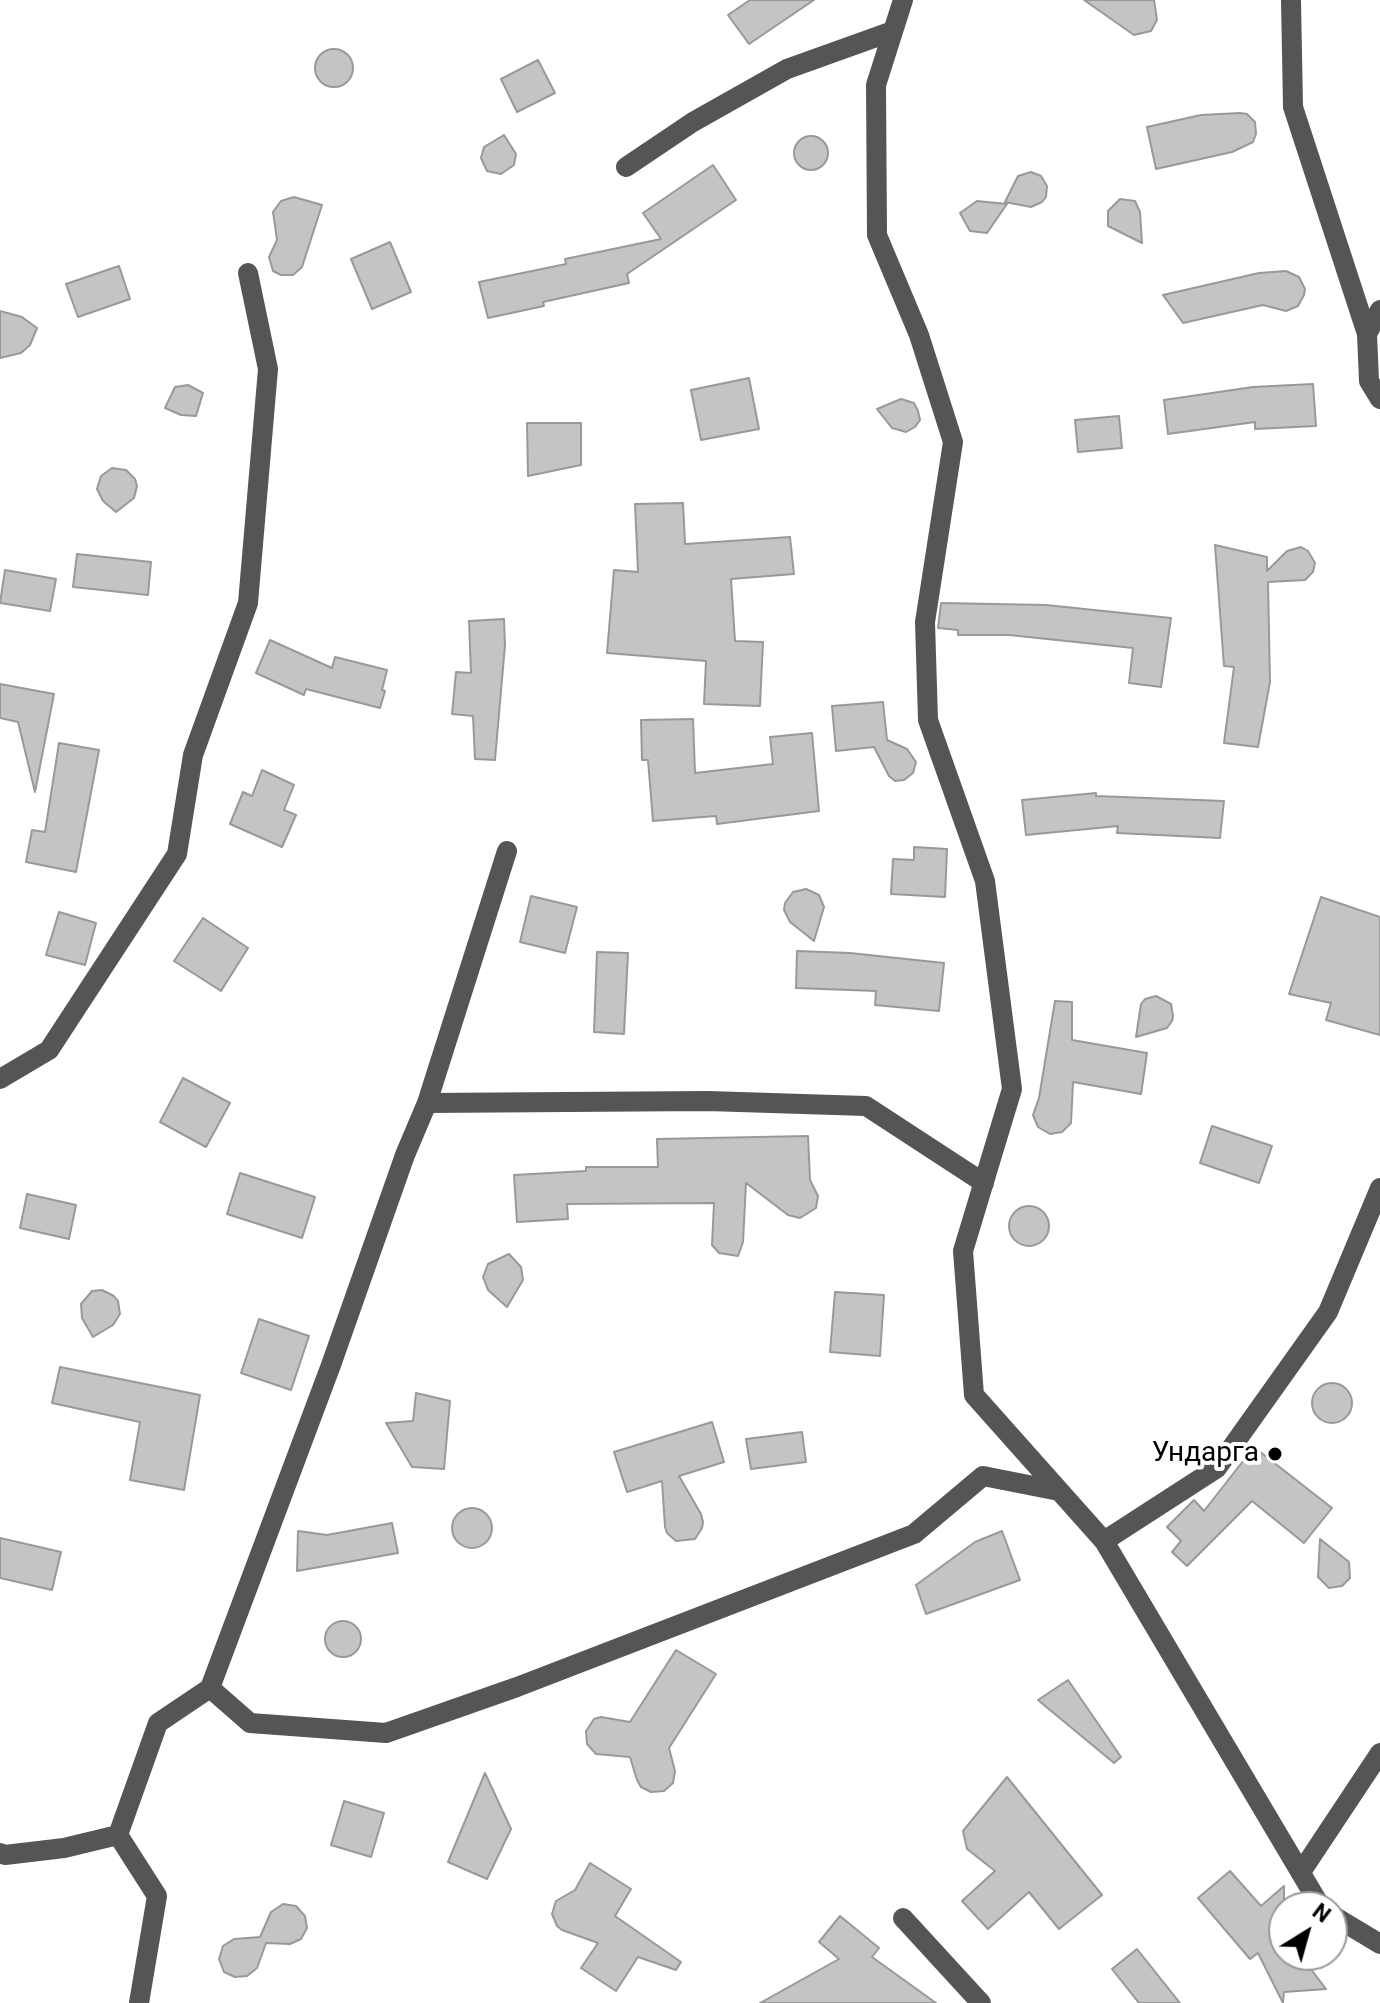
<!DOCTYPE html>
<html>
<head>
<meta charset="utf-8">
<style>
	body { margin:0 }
	#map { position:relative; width:1380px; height:2003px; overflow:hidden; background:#fff; font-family:Roboto,sans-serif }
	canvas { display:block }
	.north { position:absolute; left:1268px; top:1891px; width:80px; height:80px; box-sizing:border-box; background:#fff; border:2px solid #999; border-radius:50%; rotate:37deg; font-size:22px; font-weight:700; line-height:32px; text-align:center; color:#000 }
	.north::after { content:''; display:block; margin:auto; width:28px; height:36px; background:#000; clip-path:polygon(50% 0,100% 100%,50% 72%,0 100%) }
</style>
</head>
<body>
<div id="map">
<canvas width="1380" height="2003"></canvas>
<div class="north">N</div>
</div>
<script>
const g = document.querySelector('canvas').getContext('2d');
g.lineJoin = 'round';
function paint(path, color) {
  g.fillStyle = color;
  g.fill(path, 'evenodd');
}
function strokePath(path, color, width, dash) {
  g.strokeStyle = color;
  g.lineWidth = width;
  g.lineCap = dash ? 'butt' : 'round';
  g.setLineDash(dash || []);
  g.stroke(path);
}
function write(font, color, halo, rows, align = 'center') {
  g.font = font + ' Roboto,sans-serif';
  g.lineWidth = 8;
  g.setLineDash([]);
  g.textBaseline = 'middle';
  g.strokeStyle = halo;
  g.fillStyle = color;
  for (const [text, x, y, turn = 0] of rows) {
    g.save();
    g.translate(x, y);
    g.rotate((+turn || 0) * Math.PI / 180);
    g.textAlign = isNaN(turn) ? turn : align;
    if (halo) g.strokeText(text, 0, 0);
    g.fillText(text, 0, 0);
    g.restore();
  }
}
const building = new Path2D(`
	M 750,0 L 814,0 L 749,44 L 728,15 Z
	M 1084,0 L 1154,0 L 1157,20 L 1151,31 L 1134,35 Z
	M315 68a19 19 0 1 1 38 0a19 19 0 1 1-38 0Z
	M 538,60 L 555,93 L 517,112 L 501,79 Z
	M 1240,113 L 1247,114 L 1255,122 L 1256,134 L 1253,142 L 1232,152 L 1156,169 L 1147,127 L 1201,115 Z
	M 504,135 L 516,154 L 514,165 L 501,174 L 487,171 L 481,158 L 484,147 Z
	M794 153a17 17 0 1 1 34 0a17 17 0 1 1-34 0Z
	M 713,165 L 736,200 L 627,274 L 629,283 L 543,302 L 544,306 L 488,318 L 479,282 L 566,264 L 565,259 L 661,239 L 643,213 Z
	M 1031,172 L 1041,176 L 1047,186 L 1046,197 L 1042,202 L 1031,207 L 1005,202 L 1018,176 Z
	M 294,197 L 322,205 L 302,267 L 293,275 L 281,275 L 273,271 L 269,257 L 277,240 L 273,212 L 281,201 Z
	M 1120,199 L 1135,201 L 1140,212 L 1142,243 L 1108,226 L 1108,211 Z
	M 977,201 L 1007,204 L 987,233 L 970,231 L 960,213 Z
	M 390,242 L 411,292 L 372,309 L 351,259 Z
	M 119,266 L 130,299 L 78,317 L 66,284 Z
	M 1286,271 L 1299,277 L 1305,289 L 1304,295 L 1298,306 L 1286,311 L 1263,305 L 1183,323 L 1163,295 L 1259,273 Z
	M 0,311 L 22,317 L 37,328 L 30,345 L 21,353 L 0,358 Z
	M 749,378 L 759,429 L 701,440 L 691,390 Z
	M 1313,384 L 1316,426 L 1255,429 L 1255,422 L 1168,434 L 1164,400 L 1253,387 Z
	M 188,385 L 203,393 L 196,416 L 181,415 L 165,408 L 175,387 Z
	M 901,399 L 914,403 L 918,411 L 920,420 L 915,427 L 906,432 L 892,428 L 877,409 Z
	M 1119,416 L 1122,448 L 1078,452 L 1075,420 Z
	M 527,423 L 581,423 L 581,465 L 528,476 Z
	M 112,468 L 126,470 L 135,479 L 137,486 L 134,498 L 116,512 L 103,501 L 97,489 L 101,476 Z
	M 683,503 L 685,544 L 790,537 L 794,574 L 731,579 L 735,641 L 763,642 L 760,706 L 704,704 L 706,661 L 607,653 L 614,570 L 638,572 L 635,504 Z
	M 1215,545 L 1267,557 L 1267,571 L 1287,551 L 1301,547 L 1308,551 L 1315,563 L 1313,572 L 1305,580 L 1268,582 L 1270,682 L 1258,747 L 1224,743 L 1234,667 L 1224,666 Z
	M 77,554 L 151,562 L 148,595 L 73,587 Z
	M 5,570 L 56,579 L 50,611 L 0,603 Z
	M 941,603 L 1046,605 L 1171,618 L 1161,687 L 1129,683 L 1133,648 L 1009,635 L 958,635 L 958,630 L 938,628 Z
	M 504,619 L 505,645 L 495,760 L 475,759 L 473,716 L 452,714 L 456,672 L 471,673 L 469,621 Z
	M 270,640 L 332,668 L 335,657 L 387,670 L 382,690 L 385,691 L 380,708 L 306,689 L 304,695 L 256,673 Z
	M 0,684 L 54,694 L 35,792 L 18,722 L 0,718 Z
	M 883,702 L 887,740 L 907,749 L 916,762 L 913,773 L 904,780 L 895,781 L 889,776 L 874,747 L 836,751 L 832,706 Z
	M 693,719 L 695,773 L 773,764 L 770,737 L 812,733 L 819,811 L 717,824 L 716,816 L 653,821 L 648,760 L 642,760 L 641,720 Z
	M 59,743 L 99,750 L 76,872 L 26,862 L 32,830 L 45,832 Z
	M 262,770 L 294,785 L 284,810 L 296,815 L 282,847 L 230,824 L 243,792 L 252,796 Z
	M 1096,793 L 1096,796 L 1224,801 L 1220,838 L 1117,833 L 1118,826 L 1026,835 L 1022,800 Z
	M 914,847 L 947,849 L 945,897 L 891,894 L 893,859 L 914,860 Z
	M 806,889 L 819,895 L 824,907 L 814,941 L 790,922 L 784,910 L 785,903 L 793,892 Z
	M 531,896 L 577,907 L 565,953 L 520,942 Z
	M 1321,897 L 1380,917 L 1380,1035 L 1326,1020 L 1331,1003 L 1289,994 Z
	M 59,912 L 96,923 L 85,965 L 46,955 Z
	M 203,918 L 248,948 L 221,991 L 174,961 Z
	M 797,951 L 850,953 L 944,963 L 939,1011 L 875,1005 L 876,991 L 796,988 Z
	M 597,952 L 628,953 L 624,1034 L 594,1032 Z
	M 1156,996 L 1171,1004 L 1173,1016 L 1172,1021 L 1167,1028 L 1136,1037 L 1141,1004 L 1145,999 Z
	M 1055,1001 L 1072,1002 L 1072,1040 L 1147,1053 L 1141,1094 L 1073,1082 L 1071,1123 L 1062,1132 L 1050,1134 L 1038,1127 L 1033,1115 L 1039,1098 Z
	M 183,1078 L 230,1103 L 206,1147 L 160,1122 Z
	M 1212,1126 L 1272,1146 L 1259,1183 L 1200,1163 Z
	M 808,1136 L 810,1180 L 818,1196 L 816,1208 L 800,1218 L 788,1215 L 746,1183 L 743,1242 L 738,1256 L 719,1253 L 712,1245 L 714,1203 L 567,1204 L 568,1219 L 517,1222 L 514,1175 L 586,1171 L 586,1167 L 658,1167 L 657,1139 Z
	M 240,1173 L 315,1197 L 302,1238 L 227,1214 Z
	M 27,1194 L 76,1205 L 69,1239 L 20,1228 Z
	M1009 1226a20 20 0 1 1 40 0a20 20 0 1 1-40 0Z
	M 509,1254 L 521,1267 L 523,1280 L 507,1307 L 488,1290 L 483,1277 L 488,1264 Z
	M 102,1290 L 114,1296 L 118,1301 L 120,1314 L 113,1325 L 93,1337 L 82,1318 L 81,1304 L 92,1291 Z
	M 835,1292 L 884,1295 L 880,1356 L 830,1352 Z
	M 259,1319 L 309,1336 L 291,1390 L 241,1373 Z
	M 60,1367 L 200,1395 L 184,1490 L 130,1480 L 140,1422 L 52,1403 Z
	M1312 1403a20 20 0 1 1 40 0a20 20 0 1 1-40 0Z
	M 416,1393 L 450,1401 L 444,1469 L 412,1467 L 386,1423 L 413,1421 Z
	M 712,1422 L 724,1462 L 679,1476 L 701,1514 L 703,1522 L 702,1528 L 695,1539 L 676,1541 L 667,1533 L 665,1527 L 662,1481 L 627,1492 L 614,1452 Z
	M 802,1432 L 806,1462 L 751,1469 L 746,1439 Z
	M 1254,1447 L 1332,1508 L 1304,1543 L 1252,1501 L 1187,1566 L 1172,1552 L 1181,1541 L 1167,1527 L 1194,1500 L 1204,1511 Z
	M452 1528a20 20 0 1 1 40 0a20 20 0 1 1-40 0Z
	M 392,1523 L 398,1553 L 297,1571 L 298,1531 L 327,1535 Z
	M 1002,1531 L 1020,1580 L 926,1614 L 916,1585 L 975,1542 Z
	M 0,1538 L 61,1552 L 52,1590 L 0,1578 Z
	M 1320,1539 L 1349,1562 L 1350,1578 L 1342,1586 L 1329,1588 L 1318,1577 Z
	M325 1639a18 18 0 1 1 36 0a18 18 0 1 1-36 0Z
	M 676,1650 L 716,1674 L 669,1748 L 675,1771 L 673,1783 L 664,1791 L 651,1792 L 641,1787 L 637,1780 L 630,1757 L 596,1754 L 587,1744 L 586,1731 L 594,1719 L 601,1717 L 630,1722 Z
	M 1068,1680 L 1121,1757 L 1114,1763 L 1038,1700 Z
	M 485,1773 L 511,1829 L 487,1879 L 448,1862 Z
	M 1007,1777 L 1102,1895 L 1059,1929 L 1029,1892 L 988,1929 L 962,1901 L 995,1871 L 967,1849 L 963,1831 Z
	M 344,1801 L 384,1813 L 371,1857 L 331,1845 Z
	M 590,1863 L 631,1889 L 615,1916 L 681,1962 L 676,1970 L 638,1957 L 616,1991 L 581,1968 L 598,1943 L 562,1930 L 557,1926 L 552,1914 L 556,1901 L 575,1890 Z
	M 1230,1871 L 1261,1906 L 1284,1886 L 1284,1955 L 1297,1955 L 1304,1960 L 1326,1989 L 1284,1992 L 1283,2003 L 1258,1953 L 1250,1959 L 1198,1898 Z
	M 283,1904 L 296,1906 L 305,1916 L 307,1928 L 301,1939 L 290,1944 L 266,1943 L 257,1968 L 247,1976 L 235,1977 L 224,1972 L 219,1959 L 223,1946 L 234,1939 L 260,1937 L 271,1912 Z
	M 840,1916 L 879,1948 L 872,1957 L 936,2003 L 760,2003 L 839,1959 L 819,1942 Z
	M 1137,1949 L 1180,2003 L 1139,2003 L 1112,1969 Z`);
paint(building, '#c4c4c4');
strokePath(building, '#999', 2);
strokePath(new Path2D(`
	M 903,0 L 876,85 L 877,235 L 919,335 L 953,442 L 925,622 L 928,720 L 985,881 L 1012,1089 L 963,1251 L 974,1395 L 1104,1541 L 1321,1907
	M 1291,0 L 1293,107 L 1367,334
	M 626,167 L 693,122 L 787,69 L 893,31
	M 1380,310 L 1367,334 L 1369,381 L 1380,399
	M 0,1079 L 49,1050 L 177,854 L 193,755 L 248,603 L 268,369 L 248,273
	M 427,1103 L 708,1101 L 866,1106 L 984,1183
	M 1104,1541 L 1217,1468 L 1328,1312 L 1380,1188
	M 210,1688 L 250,1723 L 386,1733 L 517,1687 L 914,1534 L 983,1476 L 1059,1491
	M 118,1835 L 157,1896 L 139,2003
	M 0,1853 L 5,1855 L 64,1848 L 118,1835 L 158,1723 L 210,1688 L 331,1365 L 405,1155 L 427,1103 L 507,851
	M 1301,1872 L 1380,1753
	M 1332,1915 L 1380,1944
	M 903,1918 L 981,2003`), '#555', 20);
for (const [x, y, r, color] of [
	[1275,1454,8,"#000"]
]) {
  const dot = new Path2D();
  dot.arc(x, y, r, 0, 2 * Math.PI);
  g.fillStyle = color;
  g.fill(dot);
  strokePath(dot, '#fff', 3);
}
write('28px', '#000', '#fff', [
	["Ундарга",1259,1454]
], 'right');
</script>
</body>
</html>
